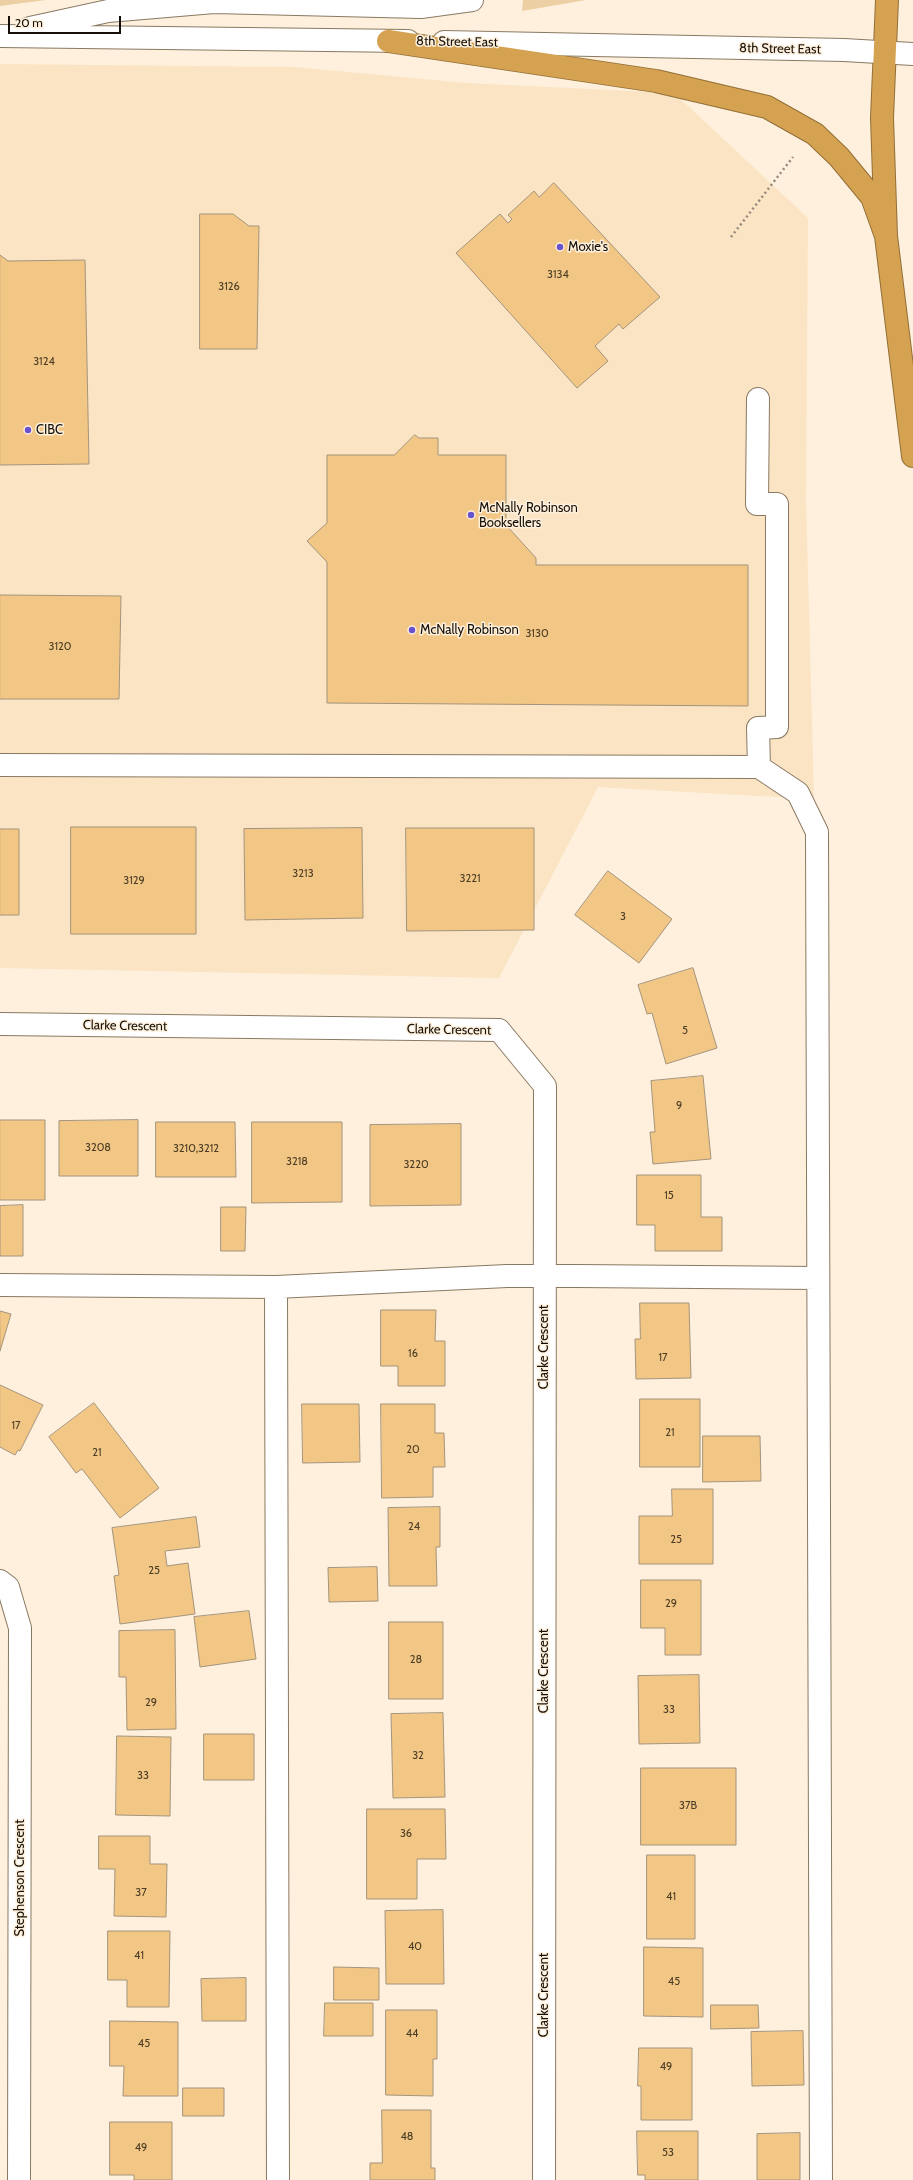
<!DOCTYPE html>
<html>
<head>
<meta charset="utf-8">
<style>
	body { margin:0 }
	#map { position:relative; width:913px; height:2180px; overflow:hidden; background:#fef0dc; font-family:Cabin,sans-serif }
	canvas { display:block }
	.scale { position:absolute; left:8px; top:16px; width:113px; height:18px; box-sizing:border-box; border:2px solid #150f07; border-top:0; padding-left:5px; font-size:12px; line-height:14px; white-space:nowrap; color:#150f07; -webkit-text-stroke:3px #fef0dc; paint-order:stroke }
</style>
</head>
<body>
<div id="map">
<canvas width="913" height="2180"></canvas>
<div class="scale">20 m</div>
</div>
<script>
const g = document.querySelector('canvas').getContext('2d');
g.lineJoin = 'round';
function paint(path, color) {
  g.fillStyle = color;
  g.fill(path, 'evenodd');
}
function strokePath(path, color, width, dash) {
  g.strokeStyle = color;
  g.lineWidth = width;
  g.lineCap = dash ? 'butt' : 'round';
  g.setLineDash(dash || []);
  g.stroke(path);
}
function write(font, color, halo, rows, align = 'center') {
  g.font = font + ' Cabin,sans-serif';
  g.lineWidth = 3;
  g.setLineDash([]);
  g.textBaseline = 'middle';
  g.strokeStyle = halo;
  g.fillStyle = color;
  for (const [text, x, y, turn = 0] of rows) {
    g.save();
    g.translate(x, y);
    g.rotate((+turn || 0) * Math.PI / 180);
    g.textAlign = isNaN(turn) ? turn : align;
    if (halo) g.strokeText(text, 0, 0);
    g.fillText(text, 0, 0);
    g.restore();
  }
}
paint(new Path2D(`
	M 0,64 L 294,67 L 466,83 L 674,93 L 808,218 L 806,499 L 814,799 L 598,787 L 499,978 L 0,968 Z`), '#fae4c4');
paint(new Path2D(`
	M 0,0 L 46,0 L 0,6 Z
	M 523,0 L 586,0 L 522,11 Z`), '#edcfa4');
const building = new Path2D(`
	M 554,183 L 660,297 L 623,329 L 619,324 L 595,346 L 608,361 L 577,388 L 456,253 L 500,214 L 508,223 L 512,219 L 508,215 L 534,191 L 539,197 Z
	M 200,214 L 233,214 L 249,226 L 259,226 L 257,349 L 200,349 Z
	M 0,255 L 8,261 L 85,260 L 89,464 L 0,465 Z
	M 415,435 L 419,438 L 438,438 L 438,455 L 506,455 L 506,525 L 536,558 L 536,565 L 748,565 L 748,706 L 327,703 L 327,562 L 307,541 L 327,523 L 327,455 L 394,455 Z
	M 0,595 L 121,596 L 119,699 L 0,699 Z
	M 71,827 L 196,827 L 196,934 L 71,934 Z
	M 362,828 L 363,918 L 245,920 L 244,829 Z
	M 406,828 L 534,828 L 534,930 L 407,931 Z
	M 0,829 L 19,829 L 19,915 L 0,915 Z
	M 608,871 L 672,919 L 639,963 L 575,915 Z
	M 693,968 L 717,1048 L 666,1064 L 652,1013 L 647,1014 L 638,985 Z
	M 703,1076 L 711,1159 L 653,1164 L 650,1132 L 655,1132 L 651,1081 Z
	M 0,1120 L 45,1120 L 45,1200 L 0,1200 Z
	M 138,1120 L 138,1176 L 59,1176 L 59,1121 Z
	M 156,1122 L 235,1122 L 236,1177 L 156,1177 Z
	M 252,1122 L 342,1122 L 342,1202 L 252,1203 Z
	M 461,1124 L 461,1205 L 370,1206 L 370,1125 Z
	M 637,1175 L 701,1175 L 701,1217 L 722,1217 L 722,1251 L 655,1251 L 655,1225 L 637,1225 Z
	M 23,1205 L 23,1256 L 0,1256 L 0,1206 Z
	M 221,1207 L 246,1207 L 245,1251 L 221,1251 Z
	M 640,1303 L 689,1303 L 691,1378 L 636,1379 L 635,1339 L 640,1339 Z
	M 381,1310 L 436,1310 L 435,1341 L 445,1341 L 445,1386 L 398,1386 L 398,1366 L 381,1366 Z
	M 0,1311 L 11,1314 L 0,1351 Z
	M 0,1385 L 43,1405 L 20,1451 L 18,1450 L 15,1455 L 0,1447 Z
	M 640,1399 L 700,1399 L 700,1467 L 640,1467 Z
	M 94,1403 L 159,1488 L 120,1518 L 82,1469 L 76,1473 L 49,1437 Z
	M 302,1404 L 359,1404 L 360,1462 L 303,1463 Z
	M 381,1404 L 435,1404 L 435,1433 L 444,1433 L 445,1467 L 433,1467 L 433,1497 L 382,1498 Z
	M 703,1436 L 760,1436 L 761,1481 L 703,1482 Z
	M 672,1489 L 713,1489 L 713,1564 L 639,1564 L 639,1516 L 672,1516 Z
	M 440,1507 L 440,1547 L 436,1547 L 437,1586 L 389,1586 L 388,1508 Z
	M 196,1517 L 200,1547 L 165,1551 L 167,1566 L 188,1563 L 195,1614 L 120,1624 L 114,1576 L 119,1575 L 112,1528 Z
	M 377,1567 L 378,1601 L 329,1602 L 328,1568 Z
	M 641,1580 L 701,1580 L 701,1655 L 665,1655 L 665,1628 L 641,1628 Z
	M 249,1611 L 256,1659 L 200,1667 L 194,1617 Z
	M 389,1622 L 443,1622 L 443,1699 L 389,1699 Z
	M 175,1630 L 176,1729 L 127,1730 L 126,1677 L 119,1677 L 119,1631 Z
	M 699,1675 L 700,1743 L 639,1744 L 638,1676 Z
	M 443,1713 L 445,1797 L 393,1798 L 391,1714 Z
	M 204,1734 L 254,1734 L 254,1780 L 204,1780 Z
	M 117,1736 L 171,1737 L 170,1816 L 116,1815 Z
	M 641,1768 L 736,1768 L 736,1845 L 641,1845 Z
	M 367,1809 L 445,1809 L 446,1859 L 417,1859 L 417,1899 L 367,1899 Z
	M 99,1836 L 150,1836 L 150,1864 L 167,1864 L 166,1917 L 114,1916 L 115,1869 L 99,1869 Z
	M 647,1855 L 695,1855 L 695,1939 L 647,1939 Z
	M 443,1910 L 444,1984 L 386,1984 L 385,1911 Z
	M 108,1931 L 170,1931 L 169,2007 L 127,2007 L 127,1980 L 108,1980 Z
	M 644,1947 L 703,1948 L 703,2017 L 644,2016 Z
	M 334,1967 L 379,1968 L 379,2000 L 334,2000 Z
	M 246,1978 L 246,2021 L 202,2021 L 201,1979 Z
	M 325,2003 L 373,2003 L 373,2036 L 324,2036 Z
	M 711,2005 L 758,2005 L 759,2028 L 711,2029 Z
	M 386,2010 L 437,2010 L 437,2059 L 433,2059 L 433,2096 L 386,2095 Z
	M 110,2021 L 178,2022 L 178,2096 L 123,2096 L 124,2066 L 110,2066 Z
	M 803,2031 L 804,2085 L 752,2086 L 751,2032 Z
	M 639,2048 L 692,2048 L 692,2120 L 641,2120 L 641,2086 L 638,2086 Z
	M 183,2088 L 224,2088 L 224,2116 L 183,2116 Z
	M 382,2110 L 431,2110 L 431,2168 L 435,2168 L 435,2180 L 370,2180 L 370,2163 L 382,2163 Z
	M 110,2122 L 172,2122 L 172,2180 L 134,2180 L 134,2175 L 110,2175 Z
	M 637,2131 L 698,2131 L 698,2180 L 645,2180 L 645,2175 L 638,2175 Z
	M 800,2133 L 800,2180 L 757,2180 L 757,2134 Z`);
paint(building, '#f2c684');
strokePath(building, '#a4947d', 1);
const service = new Path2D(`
	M 758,399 L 757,504 L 777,504 L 777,727 L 758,728 L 759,767
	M 0,765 L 759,767 L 798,793 L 817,832 L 821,2180
	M 0,1285 L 276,1287 L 507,1276 L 577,1276 L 818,1278
	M 276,1287 L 278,2180`);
const minor = new Path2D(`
	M 0,1024 L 499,1030 L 545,1086 L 544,2180
	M 0,1581 L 8,1587 L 20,1628 L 19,2180`);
const secondary = new Path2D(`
	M 30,28 L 108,11 L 214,2 L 421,7 L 472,0
	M 0,36 L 408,41
	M 444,42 L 844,50 L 913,54`);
const motorway = new Path2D(`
	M 887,0 L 882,118 L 886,236 L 913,456
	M 388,41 L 656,81 L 767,107 L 815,134 L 839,157 L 872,197 L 886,236`);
strokePath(service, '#897963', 24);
strokePath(minor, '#897963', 24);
strokePath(secondary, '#897963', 24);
strokePath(motorway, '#926f38', 24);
strokePath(new Path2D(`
	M 731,237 L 793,157`), '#93897b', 2.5, [2, 3]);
strokePath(service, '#fff', 22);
strokePath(minor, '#fff', 22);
strokePath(secondary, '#fff', 22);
strokePath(motorway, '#d5a252', 22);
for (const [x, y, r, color] of [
	[560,247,4,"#6853cc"],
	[28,430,4,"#6853cc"],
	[471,515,4,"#6853cc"],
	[412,630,4,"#6853cc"]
]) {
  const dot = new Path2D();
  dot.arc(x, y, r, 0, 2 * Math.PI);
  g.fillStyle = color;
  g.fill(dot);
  strokePath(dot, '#fef0dc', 1.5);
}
write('11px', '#4c3d26', null, [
	["3134",558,275],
	["3126",229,287],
	["3124",44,362],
	["3130",537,634],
	["3120",60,647],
	["3213",303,874],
	["3221",470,879],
	["3129",134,881],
	["3",623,917],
	["5",685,1031],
	["9",679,1106],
	["3208",98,1148],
	["3210,3212",196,1149],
	["3218",297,1162],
	["3220",416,1165],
	["15",669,1196],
	["16",413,1354],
	["17",663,1358],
	["17",16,1426],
	["21",670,1433],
	["20",413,1450],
	["21",97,1453],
	["24",414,1527],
	["25",676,1540],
	["25",154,1571],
	["29",671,1604],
	["28",416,1660],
	["29",151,1703],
	["33",669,1710],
	["32",418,1756],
	["33",143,1776],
	["37B",688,1806],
	["36",406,1834],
	["37",141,1893],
	["41",671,1897],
	["40",415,1947],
	["41",139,1956],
	["45",674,1982],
	["44",412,2034],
	["45",144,2044],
	["49",666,2067],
	["48",407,2137],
	["49",141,2148],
	["53",668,2153]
]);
write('13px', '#150f07', '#fef0dc', [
	["8th Street East",457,42,1],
	["8th Street East",780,49,1],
	["Clarke Crescent",125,1026,1],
	["Clarke Crescent",449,1030,1],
	["Clarke Crescent",544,1347,-90],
	["Clarke Crescent",544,1671,-90],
	["Stephenson Crescent",20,1878,-90],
	["Clarke Crescent",544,1995,-90]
]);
write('13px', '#150f07', '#fef0dc', [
	["Moxie's",568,247],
	["CIBC",36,430],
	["McNally Robinson",479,508],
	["Booksellers",479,523],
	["McNally Robinson",420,630]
], 'left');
</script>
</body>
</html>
